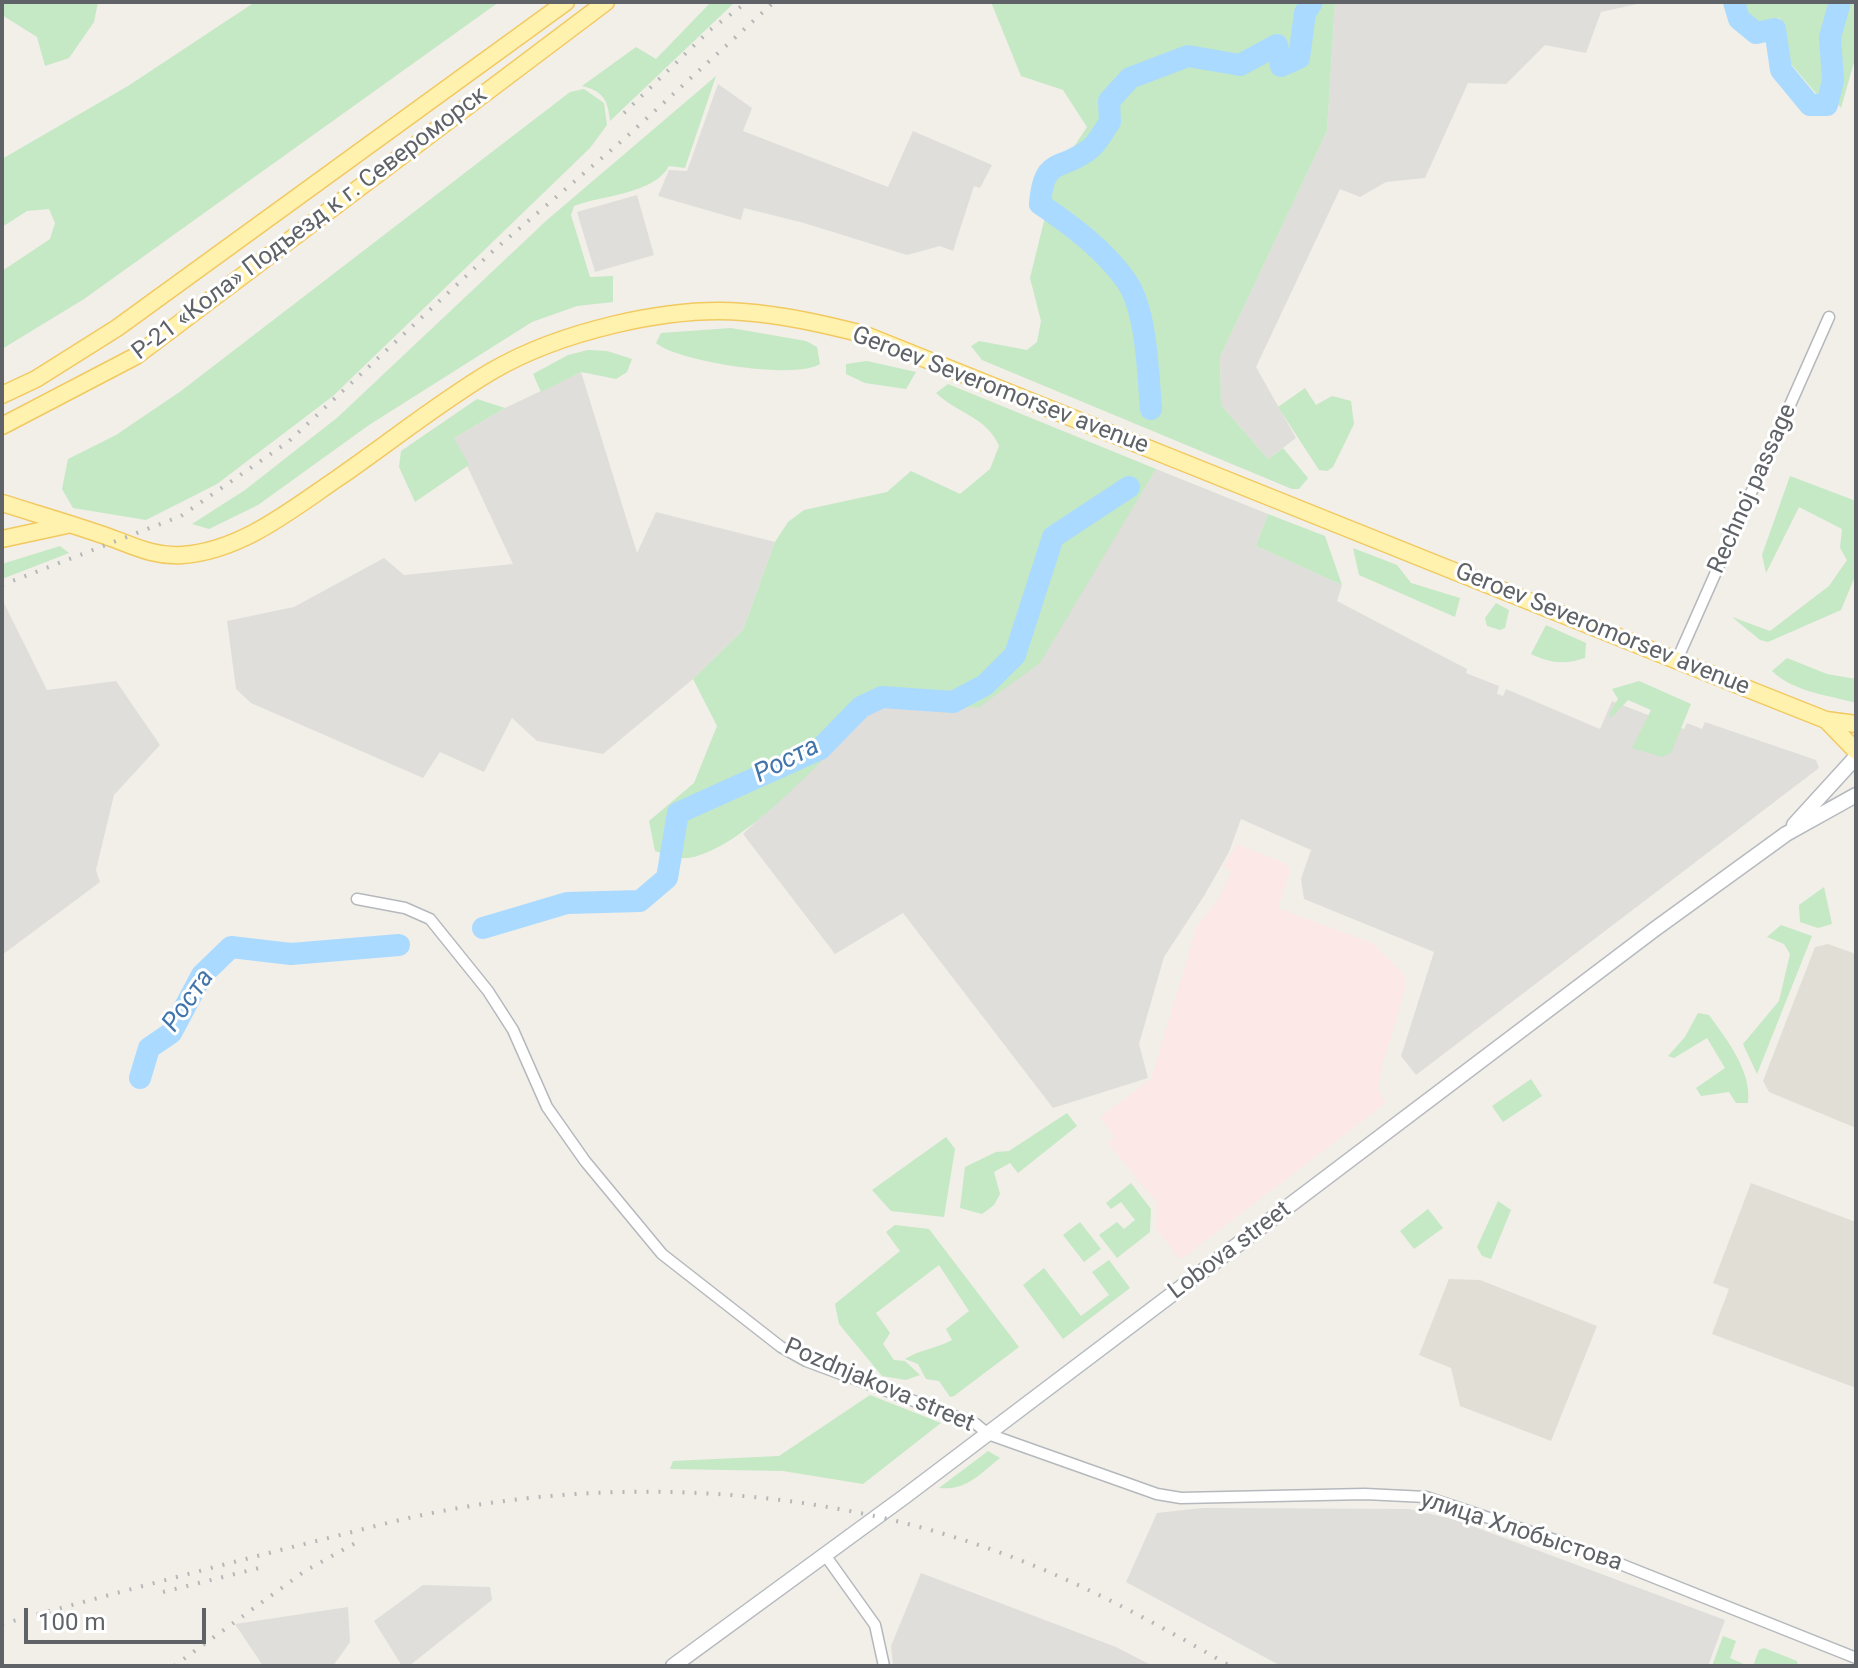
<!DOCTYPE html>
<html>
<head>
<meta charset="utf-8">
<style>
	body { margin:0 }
	#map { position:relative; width:1858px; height:1668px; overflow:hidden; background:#f1efe8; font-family:Roboto,sans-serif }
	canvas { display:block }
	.frame { position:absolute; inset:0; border:4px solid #5f6368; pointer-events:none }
	.scale { position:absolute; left:24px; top:1608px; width:182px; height:36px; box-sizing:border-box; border:4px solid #5f6368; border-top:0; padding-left:10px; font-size:24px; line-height:28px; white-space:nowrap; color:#5f6368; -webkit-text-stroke:6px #fff; paint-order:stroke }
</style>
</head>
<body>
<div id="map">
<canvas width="1858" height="1668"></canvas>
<div class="frame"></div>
<div class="scale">100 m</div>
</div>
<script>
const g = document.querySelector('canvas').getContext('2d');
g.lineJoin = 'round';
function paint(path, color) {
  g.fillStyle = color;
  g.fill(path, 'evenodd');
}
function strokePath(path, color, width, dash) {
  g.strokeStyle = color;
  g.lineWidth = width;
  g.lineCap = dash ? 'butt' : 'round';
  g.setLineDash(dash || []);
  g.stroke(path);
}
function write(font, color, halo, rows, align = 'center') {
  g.font = font + ' Roboto,sans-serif';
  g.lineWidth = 6;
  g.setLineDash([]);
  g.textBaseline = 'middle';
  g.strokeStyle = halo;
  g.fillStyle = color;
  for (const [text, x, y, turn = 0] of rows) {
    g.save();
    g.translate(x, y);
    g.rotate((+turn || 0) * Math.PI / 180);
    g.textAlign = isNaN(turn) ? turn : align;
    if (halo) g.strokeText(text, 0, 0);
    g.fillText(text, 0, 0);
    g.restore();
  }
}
paint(new Path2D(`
	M 1335,2 L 1646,2 L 1601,12 L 1586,53 L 1545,45 L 1506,84 L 1468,83 L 1425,178 L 1386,182 L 1360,197 L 1340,189 L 1256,367 L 1296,438 L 1268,459 L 1221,405 L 1220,357 L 1327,131 Z
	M 718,84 L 752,108 L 743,131 L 888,187 L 913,131 L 992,165 L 980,188 L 974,186 L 953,251 L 940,246 L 907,255 L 804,223 L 744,208 L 741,220 L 658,196 L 669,170 L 687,171 Z
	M 637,195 L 654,255 L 595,272 L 577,212 Z
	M 581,372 L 637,553 L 656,512 L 775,542 L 743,630 L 693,679 L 603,754 L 537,741 L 512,718 L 484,772 L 440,752 L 423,778 L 251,703 L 236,689 L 227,621 L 294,607 L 384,558 L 404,575 L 513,564 L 454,438 L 505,408 Z
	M 1156,469 L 1268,514 L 1256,546 L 1342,585 L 1337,601 L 1467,669 L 1466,673 L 1499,686 L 1497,694 L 1503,696 L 1506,689 L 1600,729 L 1612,701 L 1684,729 L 1687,723 L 1702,729 L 1705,722 L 1816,760 L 1819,768 L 1416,1075 L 1401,1056 L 1434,952 L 1304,899 L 1301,879 L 1311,850 L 1241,819 L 1229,852 L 1204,896 L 1164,957 L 1139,1044 L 1148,1078 L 1053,1108 L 903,913 L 835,954 L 743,834 L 881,701 L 978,708 L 1134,505 Z
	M 2,599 L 47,690 L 116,681 L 160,745 L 114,795 L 96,870 L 100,882 L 2,955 Z
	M 1202,1508 L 1409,1509 L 1456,1520 L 1725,1620 L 1708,1666 L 1281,1666 L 1126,1582 L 1157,1513 Z
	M 921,1573 L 1116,1647 L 1153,1666 L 893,1666 L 891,1646 Z
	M 423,1585 L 490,1587 L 492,1600 L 409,1666 L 402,1666 L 374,1621 Z
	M 348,1607 L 350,1642 L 333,1666 L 263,1666 L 235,1624 Z`), '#e0deda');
paint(new Path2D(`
	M 1828,944 L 1856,954 L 1856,1128 L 1769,1092 L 1763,1081 L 1815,947 Z
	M 1751,1183 L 1856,1222 L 1856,1388 L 1712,1334 L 1729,1289 L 1713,1283 Z
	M 1449,1279 L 1480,1280 L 1597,1326 L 1551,1441 L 1460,1406 L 1451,1368 L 1419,1355 Z`), '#e1ded6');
paint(new Path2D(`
	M 1237,844 L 1287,864 L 1290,871 L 1278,908 L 1372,943 L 1404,974 L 1406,985 L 1381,1071 L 1378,1089 L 1386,1103 L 1180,1260 L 1156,1228 L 1157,1203 L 1108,1143 L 1115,1137 L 1100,1117 L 1151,1079 L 1197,926 L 1220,897 L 1231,871 L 1223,866 Z`), '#fce8e6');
paint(new Path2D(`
	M 2,2 L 98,2 L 94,22 L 69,58 L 45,66 L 37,37 L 2,15 Z
	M 255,2 L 499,2 L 84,299 L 2,349 L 2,271 L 50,239 L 55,223 L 49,209 L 27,211 L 2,227 L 2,159 L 128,86 Z
	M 711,2 L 735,2 L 610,121 C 608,100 603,91 582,86 L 636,47 L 656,59 Z
	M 991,2 L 1335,2 L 1327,131 L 1220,357 L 1221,405 L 1268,459 L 1283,448 L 1308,478 L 1299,489 L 1292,489 L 982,360 L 971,346 L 979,341 L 1027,350 L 1037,342 L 1041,321 L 1030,278 L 1045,217 L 1047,187 L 1087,127 L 1063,90 L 1021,76 Z
	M 1742,2 L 1856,2 L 1856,55 L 1841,108 L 1822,86 L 1820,98 L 1791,64 L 1780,18 L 1759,25 L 1745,10 Z
	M 716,76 L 685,168 L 669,166 C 654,194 603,195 574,206 L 571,215 L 590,277 L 613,276 L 613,302 L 577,306 L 532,322 L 369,425 L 258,505 L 209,529 L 192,524 L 245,490 L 338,417 L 547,220 Z
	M 584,89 L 604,103 L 607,125 L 590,148 L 333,396 L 217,484 L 146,520 L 73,508 L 62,489 L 68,459 L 116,435 L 181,391 L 570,92 Z
	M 731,328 L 806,341 L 817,347 L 820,364 C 796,380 679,362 656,343 L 661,333 Z
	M 588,350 L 607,351 L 632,359 L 627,372 L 616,379 L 581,372 L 541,392 L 533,374 L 568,355 Z
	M 867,361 L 916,372 L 906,389 L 865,383 L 846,374 L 846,364 Z
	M 948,384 L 1156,469 L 1040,663 L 978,708 L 880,702 C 836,744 754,840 697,856 C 682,861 669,856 655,851 L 649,821 L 694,783 L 717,726 L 693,679 L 743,630 L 775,542 L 788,522 L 804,510 L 887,492 L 911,471 L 960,494 L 990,469 L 999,446 C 987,417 958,414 936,393 Z
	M 1305,388 L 1316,405 L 1332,396 L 1351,401 L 1354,424 L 1333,467 L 1327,471 L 1319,470 L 1278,407 Z
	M 477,399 L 505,408 L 454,438 L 469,465 L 415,502 L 399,467 L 401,451 Z
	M 1790,476 L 1856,501 L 1856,574 L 1841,610 L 1768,642 L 1760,640 L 1732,617 L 1770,631 L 1829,586 L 1847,560 L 1840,548 L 1842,529 L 1799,507 L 1766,573 L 1762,555 Z
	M 1268,514 L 1325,536 L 1342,585 L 1256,546 Z
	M 60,546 L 69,553 L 2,579 L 2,564 Z
	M 1353,548 L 1397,565 L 1411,583 L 1460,598 L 1455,617 L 1359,575 Z
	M 1496,603 L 1509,610 L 1505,628 L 1500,630 L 1487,626 L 1485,618 Z
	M 1546,625 L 1586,643 L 1585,658 C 1564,665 1550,663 1531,654 Z
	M 1787,658 L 1827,674 L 1856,679 L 1856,703 C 1829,695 1793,692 1772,671 Z
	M 1639,681 L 1691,704 L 1671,753 L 1662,757 L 1632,748 L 1651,710 L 1628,700 L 1611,718 L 1609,714 L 1618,699 L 1612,689 Z
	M 1824,887 L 1832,924 L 1818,928 L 1800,922 L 1799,905 Z
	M 1781,925 L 1812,936 L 1757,1074 L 1743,1044 L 1779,1001 L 1790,954 L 1784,944 L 1767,937 Z
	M 1698,1013 L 1709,1015 C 1727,1040 1752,1071 1748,1103 L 1736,1103 L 1729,1092 L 1701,1096 L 1696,1088 L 1725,1068 L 1707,1038 L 1674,1058 L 1668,1056 L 1685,1037 Z
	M 1531,1079 L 1542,1096 L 1503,1122 L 1492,1106 Z
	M 1067,1113 L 1077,1126 L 1018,1173 L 1010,1163 L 994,1172 L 1000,1194 L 994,1205 L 982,1214 L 960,1208 L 965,1167 L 996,1152 L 1009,1151 Z
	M 946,1137 L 955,1149 L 944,1217 L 891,1211 L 872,1190 Z
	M 1131,1183 L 1151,1209 L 1150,1232 L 1117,1258 L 1099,1235 L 1117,1222 L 1124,1229 L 1135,1220 L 1121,1202 L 1111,1209 L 1106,1203 Z
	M 1498,1201 L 1511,1210 L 1491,1259 L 1482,1256 L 1477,1247 Z
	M 1428,1209 L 1443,1228 L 1414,1249 L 1400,1231 Z
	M 1080,1222 L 1101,1249 L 1084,1262 L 1063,1235 Z
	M 895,1225 L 929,1229 L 1019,1347 L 954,1396 L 950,1397 L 939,1381 L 926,1379 L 918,1364 L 905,1359 C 921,1349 936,1349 952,1340 L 946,1329 L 969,1311 L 939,1265 L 876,1313 L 890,1333 L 883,1344 L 894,1360 L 905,1361 L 920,1375 L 906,1380 L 882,1376 L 839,1324 L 835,1304 L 900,1251 L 886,1232 Z
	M 1109,1260 L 1130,1288 L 1063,1339 L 1023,1285 L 1044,1268 L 1081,1316 L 1109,1295 L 1092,1272 Z
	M 870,1395 L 941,1423 L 863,1484 L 783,1471 L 670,1469 L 673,1461 L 779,1456 Z
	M 988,1451 L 1000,1458 C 980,1474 966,1491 939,1488 Z
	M 1723,1636 L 1736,1641 L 1730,1658 L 1748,1666 L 1712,1666 Z
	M 1764,1648 L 1797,1661 L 1798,1666 L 1753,1666 L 1759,1650 Z`), '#c5e8c5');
strokePath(new Path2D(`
	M 1734,2 L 1739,19 L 1756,33 L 1775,29 L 1781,70 L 1810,105 L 1827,105 L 1833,80 L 1830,37 L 1840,2
	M 1151,409 C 1148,374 1147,312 1127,282 C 1105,250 1071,225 1040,204 C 1044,154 1061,173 1091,148 C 1098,142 1104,130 1110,122 L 1109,101 L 1130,78 L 1188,56 L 1240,65 L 1277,45 L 1281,66 L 1299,58 L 1305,13 L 1312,2
	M 483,928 L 567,903 L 640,901 L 667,878 L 678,813 L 820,749 L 861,707 L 882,697 L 953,702 L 985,685 L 1015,655 L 1053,537 L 1129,487
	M 140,1078 L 149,1048 L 171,1033 L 202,975 L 231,947 L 291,954 L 399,945`), '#aadaff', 22);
const street = new Path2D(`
	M 1677,660 L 1829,317
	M 357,899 L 405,908 L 430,919 L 488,991 L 513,1030 L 547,1107 L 585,1161 L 662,1254 L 781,1347 L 806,1361 L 976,1424 L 988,1434 L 1157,1494 L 1181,1498 L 1365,1494 L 1426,1497 L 1585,1550 L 1856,1658
	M 825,1555 L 875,1625 L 884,1666`);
const secondary = new Path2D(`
	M 1794,825 L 1856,757
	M 673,1666 L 904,1497 L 1655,929 L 1786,834 L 1856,795`);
const primary = new Path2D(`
	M 2,395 L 36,379 L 117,328 L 566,2
	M 2,426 L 136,356 L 606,2
	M 2,503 C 37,514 72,524 106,536 C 132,545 153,557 182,555 C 241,551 291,510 338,478 C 389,443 438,403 492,371 C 559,332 667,306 743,312 C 784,315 823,324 863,334 L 1753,691 L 1826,720 L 1856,724
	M 2,539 L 67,525
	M 1826,720 L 1856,751`);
strokePath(street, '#b5b8bc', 13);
strokePath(secondary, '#b6babf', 17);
strokePath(primary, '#f2c960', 19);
strokePath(street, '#fff', 10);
strokePath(secondary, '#fff', 14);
strokePath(primary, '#fff2af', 16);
strokePath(new Path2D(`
	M 624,113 L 710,30 L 747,2
	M 2,585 L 181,516 L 288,442 L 493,251 L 624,139 L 774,2
	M 163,1592 L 267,1566
	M 2,1624 C 105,1596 209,1568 312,1542 C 354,1532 395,1520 437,1512 C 625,1475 832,1488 1012,1557 C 1088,1586 1159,1625 1230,1666
	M 174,1666 L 305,1571 L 359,1541`), '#b6b7b8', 4, [2, 10]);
write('24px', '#5f6368', '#fff', [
	["Р-21 «Кола» Подъезд к г. Североморск",310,224,-37],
	["Geroev Severomorsev avenue",1000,391,21],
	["Rechnoj passage",1753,489,-66],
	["Geroev Severomorsev avenue",1602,630,22],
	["Lobova street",1230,1251,-37],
	["Pozdnjakova street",879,1386,23],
	["улица Хлобыстова",1521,1532,18]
]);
write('italic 26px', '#4174aa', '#fff', [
	["Роста",787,761,-27],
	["Роста",189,1001,-55]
]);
</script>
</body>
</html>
